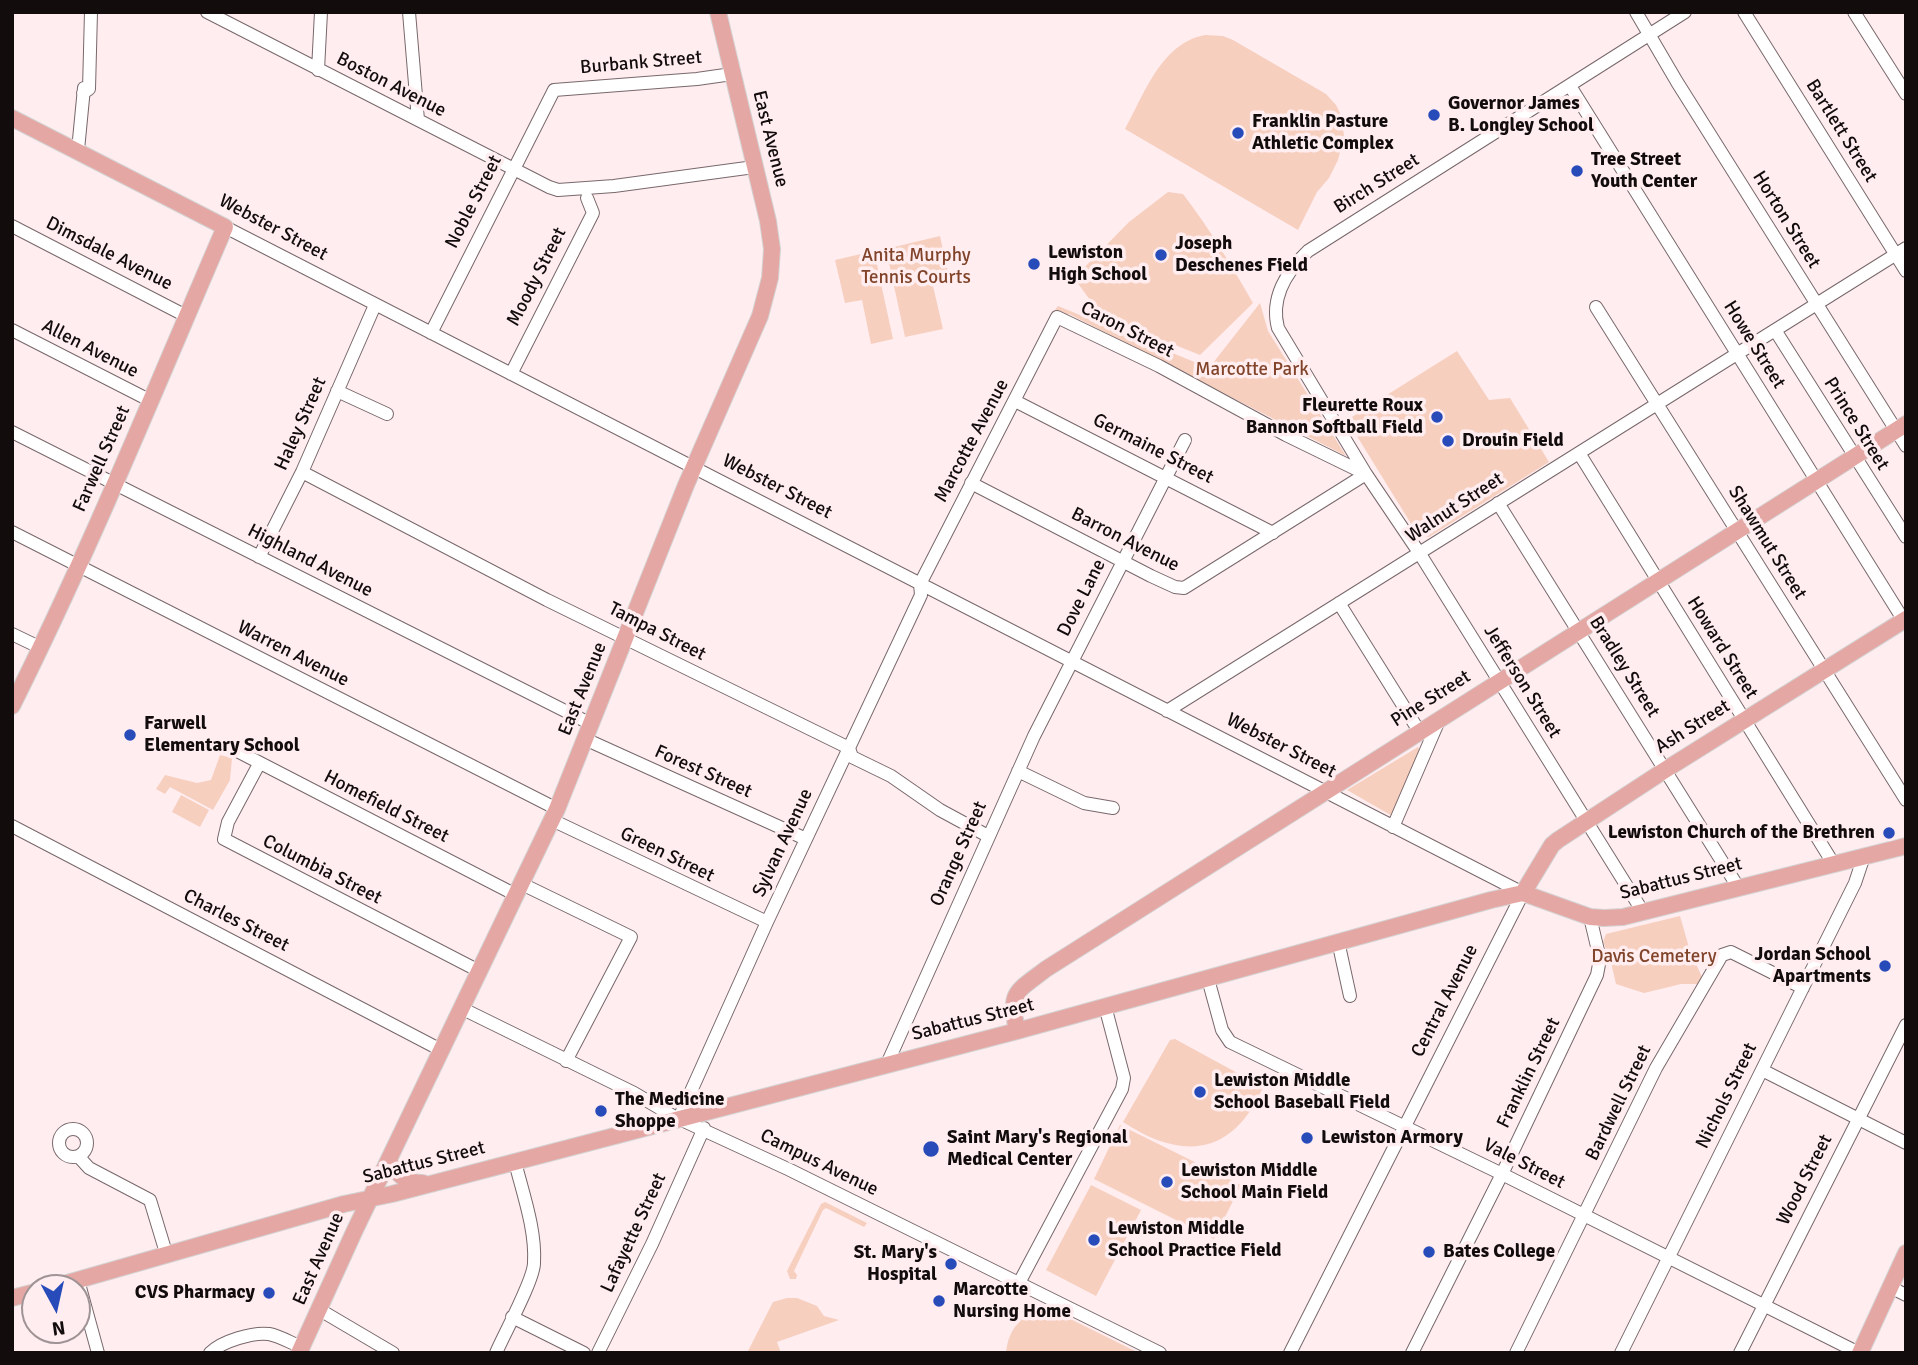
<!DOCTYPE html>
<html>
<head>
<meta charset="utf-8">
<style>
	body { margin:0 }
	#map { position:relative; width:1918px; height:1365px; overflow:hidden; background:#ffedf0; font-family:Signika,sans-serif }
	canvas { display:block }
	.frame { position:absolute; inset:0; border:14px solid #120c0d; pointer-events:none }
	.north { position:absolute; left:21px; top:1274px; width:70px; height:70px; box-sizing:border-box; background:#ffedf0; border:2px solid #a09395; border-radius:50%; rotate:172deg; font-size:19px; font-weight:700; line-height:28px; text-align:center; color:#120c0d }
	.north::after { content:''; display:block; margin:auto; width:24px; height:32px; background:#284bba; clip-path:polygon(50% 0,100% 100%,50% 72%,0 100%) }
</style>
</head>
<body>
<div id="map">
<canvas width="1918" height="1365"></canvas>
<div class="frame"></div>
<div class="north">N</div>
</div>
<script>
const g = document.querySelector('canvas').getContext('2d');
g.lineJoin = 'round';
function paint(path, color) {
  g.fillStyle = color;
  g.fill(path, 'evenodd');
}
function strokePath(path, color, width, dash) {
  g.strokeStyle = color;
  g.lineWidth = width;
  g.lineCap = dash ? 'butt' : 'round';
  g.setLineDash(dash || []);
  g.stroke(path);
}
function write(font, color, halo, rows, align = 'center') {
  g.font = font + ' Signika,sans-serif';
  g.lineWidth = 7;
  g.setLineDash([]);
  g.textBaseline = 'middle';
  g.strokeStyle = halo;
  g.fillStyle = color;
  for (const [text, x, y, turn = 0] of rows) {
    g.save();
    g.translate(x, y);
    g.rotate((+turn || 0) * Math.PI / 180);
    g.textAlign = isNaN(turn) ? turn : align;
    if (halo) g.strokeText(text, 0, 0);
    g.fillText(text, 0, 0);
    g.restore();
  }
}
paint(new Path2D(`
	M 1205,35 L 1223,36 L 1233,40 L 1326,94 L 1336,105 L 1341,115 L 1344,136 L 1338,160 L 1329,178 L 1317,192 L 1298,230 L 1125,129 C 1144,95 1161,43 1205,35 Z
	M 1168,192 L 1183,194 C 1210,229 1231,265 1253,303 L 1200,355 L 1130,327 L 1098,311 L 1074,278 L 1129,222 Z
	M 940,236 L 950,281 L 933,286 L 943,329 L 905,337 L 886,249 Z
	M 874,251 L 893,339 L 871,344 L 862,300 L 845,303 L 835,260 Z
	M 1260,303 L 1268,331 L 1346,456 L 1069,314 L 1067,316 L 1055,310 L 1058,306 L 1209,368 Z
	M 1457,351 L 1489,400 L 1510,398 L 1549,462 L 1429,537 L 1418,535 L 1347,420 Z
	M 1418,747 L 1421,752 L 1394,817 L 1347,790 Z
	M 220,755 L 232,758 L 230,780 L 213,810 L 170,787 L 165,794 L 156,789 L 165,775 L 197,783 L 211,780 Z
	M 181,795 L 209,810 L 200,827 L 172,812 Z
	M 1680,916 L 1690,951 L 1702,977 L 1698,984 L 1681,984 L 1644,993 L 1616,984 L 1610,958 L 1603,942 L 1606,934 Z
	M 1175,1039 L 1263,1087 C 1233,1156 1182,1161 1123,1122 L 1170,1040 Z
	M 1120,1125 L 1241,1185 L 1214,1239 L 1094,1179 Z
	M 1091,1185 L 1141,1210 L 1096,1296 L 1046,1270 Z
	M 825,1202 L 867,1223 L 864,1227 L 826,1208 L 823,1210 L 794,1271 L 797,1275 L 796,1279 L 790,1279 L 787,1271 L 821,1204 Z
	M 797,1298 L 817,1306 L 824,1316 L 839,1320 L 777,1342 L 781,1353 L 747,1353 L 773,1302 L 787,1298 Z
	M 1040,1304 L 1139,1353 L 1006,1353 C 1009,1326 1021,1320 1040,1304 Z`), '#f7cfbf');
const minor = new Path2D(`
	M 207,12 L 549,187 L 558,190 L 614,186 L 754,167
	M 409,12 L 418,120
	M 1636,12 L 1677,82 L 1906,446
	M 1744,12 L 1906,271
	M 1854,12 L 1906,94
	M 318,70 L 321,12
	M 1570,86 L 1906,624
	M 83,93 L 89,89 L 91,12
	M 78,150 L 84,88
	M 12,226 L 188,317
	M 225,227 L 1523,893 L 1290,1353
	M 1596,307 L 1906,800
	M 12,330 L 151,401
	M 1775,330 L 1906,537
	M 431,333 L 554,90 L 697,79 L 732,74
	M 511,374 L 593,213 L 587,198
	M 337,391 L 387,414
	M 1015,401 L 1273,533
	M 12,432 L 591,724
	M 1579,453 L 1833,863
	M 302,472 L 547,600 L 849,748 L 852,757 L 891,776 L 940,810 L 988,836
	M 971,483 L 1151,576 L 1175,587 L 1184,588 L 1366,474
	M 1498,503 L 1738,887
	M 12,532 L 557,809
	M 259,557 L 302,472 L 375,305
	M 1339,603 L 1419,731
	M 12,634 L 41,648
	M 1167,711 L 1906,248
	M 585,739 L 806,839
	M 239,752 L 516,895
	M 259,764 L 228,822 L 224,839 L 479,971
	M 1018,771 L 1084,803 L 1113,808
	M 552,820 L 767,922
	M 12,826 L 441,1050
	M 1393,827 L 1440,718
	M 522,884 L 631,937 L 566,1061
	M 1643,912 L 1420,554 L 1366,474 L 1278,328 C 1270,298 1287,271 1308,251 L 1685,12
	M 1338,941 L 1350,996
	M 1208,979 L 1222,1030 L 1230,1042 L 1502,1174 L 1859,1353
	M 461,1008 L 634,1093 L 673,1116 L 790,1170 L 1160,1353
	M 887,1064 L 1034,736 L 1185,440
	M 1762,1070 L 1906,1143
	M 679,1118 L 767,922 L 921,595 L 920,584 L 1057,317 L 1159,366 L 1286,435 L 1366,474
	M59 1143a14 14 0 1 1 28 0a14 14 0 1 1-28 0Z
	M 78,1156 L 89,1168 L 150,1200 L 167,1256
	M 78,1280 L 98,1353
	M 1019,1283 L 1122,1089 L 1124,1078 L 1105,1006
	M 1890,1287 L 1906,1295
	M 320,1310 L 393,1353
	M 512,1317 L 584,1353
	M 210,1353 C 222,1341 253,1332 269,1334 C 280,1336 291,1343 301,1347
	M 496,1353 C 504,1334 534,1280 534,1263 C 536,1230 523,1194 515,1162
	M 598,1353 L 652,1244 L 704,1128
	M 1412,1353 L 1502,1174 L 1597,975 L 1600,959 L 1590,917
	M 1516,1353 L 1656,1068 L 1722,955 L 1731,952 L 1803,988
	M 1621,1353 L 1855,883 L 1864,856
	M 1740,1353 L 1906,1025`);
const major = new Path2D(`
	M 12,118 L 225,227 C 156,387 90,550 12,706
	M 1523,893 L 1552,845 L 1558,840 L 1665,770 L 1906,619
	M 1017,1031 C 1009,991 1015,993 1046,969 L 1906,424
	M 389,1162 C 398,1175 406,1183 423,1183
	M 50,1288 L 344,1204 L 392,1194 L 1017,1031 L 1491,900 L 1523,893 L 1590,917 L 1604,918 L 1623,917 L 1906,846
	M 12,1298 L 35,1292
	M 299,1353 L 354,1232 L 557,809 L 686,485 L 760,316 L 770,278 L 772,249 L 768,221 L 718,12
	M 1860,1353 L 1906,1253`);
strokePath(minor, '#78686b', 14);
strokePath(major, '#d4d3d3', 18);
strokePath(minor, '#fff', 12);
strokePath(major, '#e5a7a4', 16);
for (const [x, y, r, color] of [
	[1434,115,7,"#284bba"],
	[1238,133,7,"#284bba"],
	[1577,171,7,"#284bba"],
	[1161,255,7,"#284bba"],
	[1034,264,7,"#284bba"],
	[1437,417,7,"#284bba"],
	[1448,441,7,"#284bba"],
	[130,735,7,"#284bba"],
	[1889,833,7,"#284bba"],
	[1885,966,7,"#284bba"],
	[1200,1092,7,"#284bba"],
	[601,1111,7,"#284bba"],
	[1307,1138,7,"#284bba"],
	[931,1149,9,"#284bba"],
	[1167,1182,7,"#284bba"],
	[1094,1240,7,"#284bba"],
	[1429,1252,7,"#284bba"],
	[951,1264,7,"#284bba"],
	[269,1293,7,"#284bba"],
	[939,1301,7,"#284bba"]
]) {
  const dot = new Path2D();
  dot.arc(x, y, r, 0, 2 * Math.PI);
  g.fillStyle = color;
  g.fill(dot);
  strokePath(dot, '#ffedf0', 2.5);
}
write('19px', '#120c0d', '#ffedf0', [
	["Burbank Street",641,63,-5],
	["Boston Avenue",391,85,27],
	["Bartlett Street",1841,131,58],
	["East Avenue",770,139,76],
	["Birch Street",1377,184,-32],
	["Noble Street",474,202,-63],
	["Horton Street",1786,220,58],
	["Webster Street",273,228,28],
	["Dimsdale Avenue",109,254,27],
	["Moody Street",537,277,-63],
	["Caron Street",1127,330,27],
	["Howe Street",1754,345,58],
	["Allen Avenue",90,349,27],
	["Haley Street",301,424,-66],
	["Prince Street",1856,424,58],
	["Marcotte Avenue",972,441,-62],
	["Germaine Street",1153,449,27],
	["Farwell Street",102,459,-66],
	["Webster Street",777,487,27],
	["Walnut Street",1455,508,-33],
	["Barron Avenue",1125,540,27],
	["Shawmut Street",1767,543,58],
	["Highland Avenue",310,561,27],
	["Dove Lane",1082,598,-63],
	["Tampa Street",657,632,27],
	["Howard Street",1722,648,58],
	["Warren Avenue",293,654,27],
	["Bradley Street",1624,667,58],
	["Jefferson Street",1522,682,58],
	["East Avenue",583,689,-68],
	["Pine Street",1431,699,-32],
	["Ash Street",1693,727,-32],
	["Webster Street",1281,746,27],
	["Forest Street",703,772,24],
	["Homefield Street",386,807,27],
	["Sylvan Avenue",783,843,-65],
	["Orange Street",959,854,-66],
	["Green Street",667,855,26],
	["Columbia Street",322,870,27],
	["Sabattus Street",1681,879,-14],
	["Charles Street",236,921,27],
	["Central Avenue",1445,1001,-63],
	["Sabattus Street",973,1020,-14],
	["Franklin Street",1529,1073,-64],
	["Nichols Street",1727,1096,-64],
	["Bardwell Street",1619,1103,-64],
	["Sabattus Street",424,1163,-14],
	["Campus Avenue",819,1163,26],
	["Vale Street",1524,1164,27],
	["Wood Street",1805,1180,-63],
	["Lafayette Street",634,1233,-65],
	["East Avenue",319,1259,-66]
]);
write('bold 19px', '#120c0d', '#ffedf0', [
	["Governor James",1448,104],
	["B. Longley School",1448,126],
	["Franklin Pasture",1252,122],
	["Athletic Complex",1252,144],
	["Tree Street",1591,160],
	["Youth Center",1591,182],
	["Joseph",1175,244],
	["Deschenes Field",1175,266],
	["Lewiston",1048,253],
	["High School",1048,275],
	["Fleurette Roux",1423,406,"right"],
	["Bannon Softball Field",1423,428,"right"],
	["Drouin Field",1462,441],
	["Farwell",144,724],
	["Elementary School",144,746],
	["Lewiston Church of the Brethren",1875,833,"right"],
	["Jordan School",1871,955,"right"],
	["Apartments",1871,977,"right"],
	["Lewiston Middle",1214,1081],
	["School Baseball Field",1214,1103],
	["The Medicine",615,1100],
	["Shoppe",615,1122],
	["Saint Mary's Regional",947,1138],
	["Medical Center",947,1160],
	["Lewiston Armory",1321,1138],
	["Lewiston Middle",1181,1171],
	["School Main Field",1181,1193],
	["Lewiston Middle",1108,1229],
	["School Practice Field",1108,1251],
	["Bates College",1443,1252],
	["St. Mary's",937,1253,"right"],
	["Hospital",937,1275,"right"],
	["Marcotte",953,1290],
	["Nursing Home",953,1312],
	["CVS Pharmacy",255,1293,"right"]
], 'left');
write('19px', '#81442a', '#ffedf0', [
	["Anita Murphy",916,256],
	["Tennis Courts",916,278],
	["Marcotte Park",1252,370],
	["Davis Cemetery",1654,957]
]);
</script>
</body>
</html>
